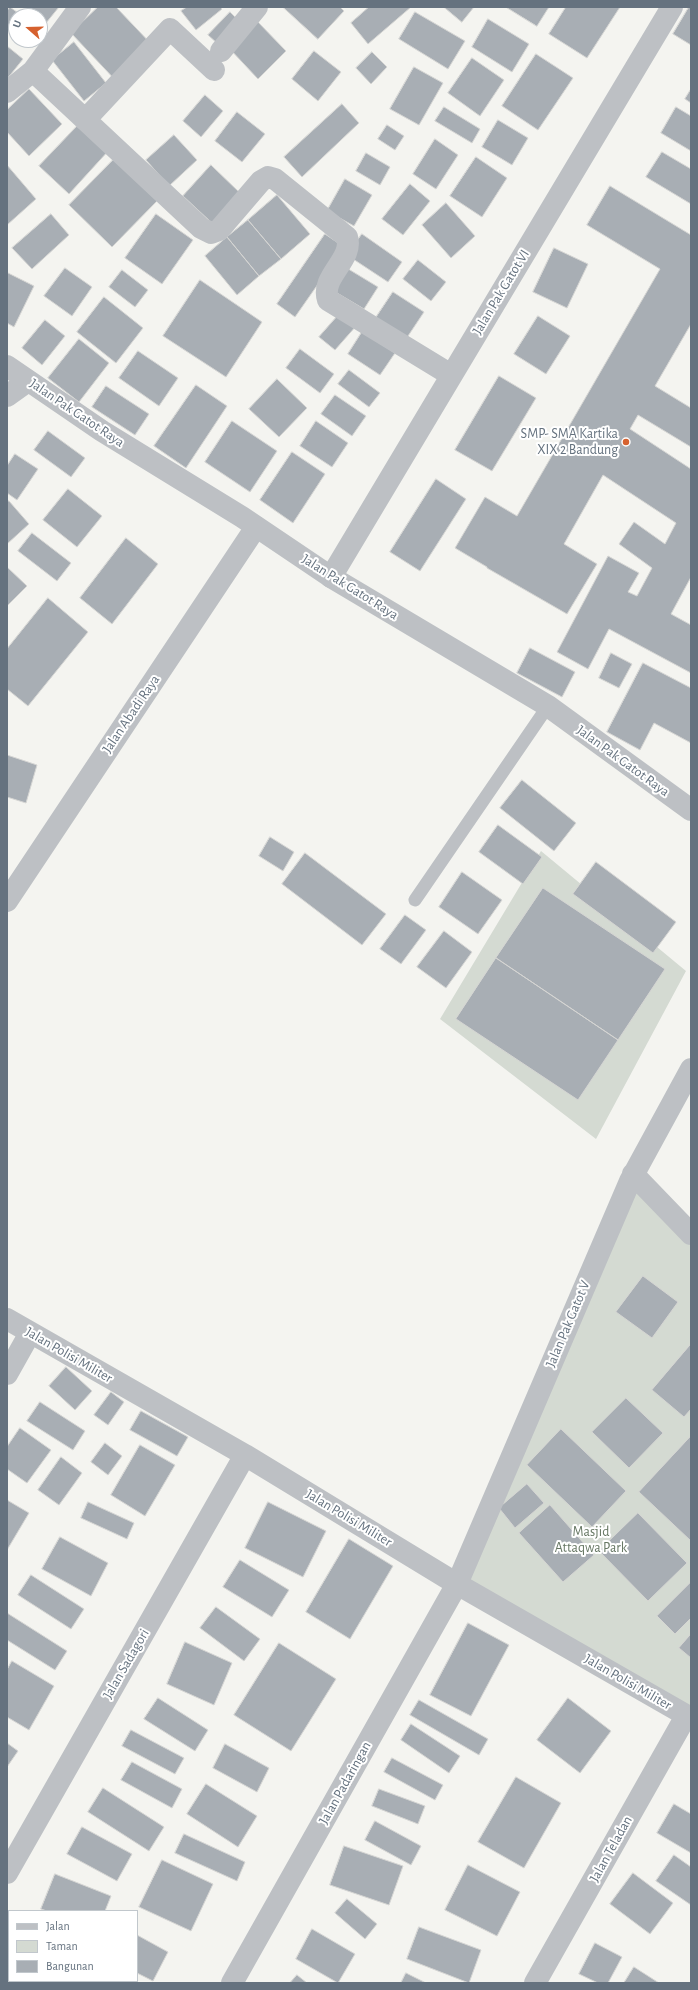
<!DOCTYPE html>
<html>
<head>
<meta charset="utf-8">
<style>
	body { margin:0 }
	#map { position:relative; width:698px; height:1990px; overflow:hidden; background:#f4f4f0; font-family:"Alegreya Sans",sans-serif }
	canvas { display:block }
	.frame { position:absolute; inset:0; border:8px solid #65727f; pointer-events:none }
	.legend { position:absolute; left:8px; top:1910px; width:130px; height:72px; box-sizing:border-box; background:#fff; border:1px solid #c1c7cc; margin:0; padding:5px 7px; list-style:none; font-size:12px; color:#65727f }
	.legend li { display:flex; align-items:center; gap:8px; height:20px }
	.legend b { width:20px; border:1px solid #c1c7cc }
	.north { position:absolute; left:8px; top:8px; width:40px; height:40px; box-sizing:border-box; background:#fff; border:1px solid #c1c7cc; border-radius:50%; rotate:290deg; font-size:11px; font-weight:700; line-height:16px; text-align:center; color:#65727f }
	.north::after { content:''; display:block; margin:auto; width:14px; height:18px; background:#d6612e; clip-path:polygon(50% 0,100% 100%,50% 72%,0 100%) }
</style>
</head>
<body>
<div id="map">
<canvas width="698" height="1990"></canvas>
<div class="frame"></div>
<ul class="legend">
<li><b style="height:5px;background:#bdc0c4"></b>Jalan</li>
<li><b style="height:11px;background:#d4dad2"></b>Taman</li>
<li><b style="height:11px;background:#a8aeb4"></b>Bangunan</li>
</ul>
<div class="north">U</div>
</div>
<script>
const g = document.querySelector('canvas').getContext('2d');
g.lineJoin = 'round';
function paint(path, color) {
  g.fillStyle = color;
  g.fill(path, 'evenodd');
}
function strokePath(path, color, width, dash) {
  g.strokeStyle = color;
  g.lineWidth = width;
  g.lineCap = dash ? 'butt' : 'round';
  g.setLineDash(dash || []);
  g.stroke(path);
}
function write(font, color, halo, rows, align = 'center') {
  g.font = font + ' "Alegreya Sans",sans-serif';
  g.lineWidth = 4;
  g.setLineDash([]);
  g.textBaseline = 'middle';
  g.strokeStyle = halo;
  g.fillStyle = color;
  for (const [text, x, y, turn = 0] of rows) {
    g.save();
    g.translate(x, y);
    g.rotate((+turn || 0) * Math.PI / 180);
    g.textAlign = isNaN(turn) ? turn : align;
    if (halo) g.strokeText(text, 0, 0);
    g.fillText(text, 0, 0);
    g.restore();
  }
}
paint(new Path2D(`
	M 541,851 L 686,971 L 596,1139 L 440,1019 Z
	M 638,1182 L 691,1239 L 691,1709 L 464,1585 Z`), '#d4dad2');
const building = new Path2D(`
	M 10,7 L 22,16 L 16,16 L 16,36 L 7,30 L 7,11 Z
	M 26,7 L 59,7 L 46,23 Z
	M 98,7 L 116,7 L 155,48 L 119,84 L 71,33 Z
	M 187,7 L 220,7 L 222,9 L 196,30 L 181,11 Z
	M 283,7 L 340,7 L 344,11 L 318,39 Z
	M 369,7 L 411,7 L 368,44 L 351,23 Z
	M 444,7 L 474,7 L 462,22 Z
	M 506,7 L 549,7 L 537,26 Z
	M 566,7 L 620,7 L 587,58 L 549,34 Z
	M 689,7 L 691,7 L 691,45 L 673,34 Z
	M 230,12 L 240,22 L 218,44 L 208,35 Z
	M 415,12 L 465,41 L 448,69 L 399,39 Z
	M 488,19 L 529,44 L 512,72 L 472,47 Z
	M 256,20 L 286,51 L 258,79 L 228,47 Z
	M 74,42 L 106,83 L 84,101 L 52,60 Z
	M 7,46 L 23,59 L 7,79 Z
	M 314,51 L 341,72 L 318,101 L 292,79 Z
	M 372,52 L 387,67 L 371,84 L 356,68 Z
	M 536,54 L 573,78 L 538,130 L 502,106 Z
	M 472,58 L 504,80 L 480,116 L 448,93 Z
	M 414,67 L 443,83 L 419,125 L 390,109 Z
	M 29,89 L 62,124 L 29,156 L 7,132 L 7,110 Z
	M 691,89 L 691,103 L 685,99 Z
	M 205,95 L 223,111 L 201,137 L 183,121 Z
	M 342,104 L 359,123 L 302,177 L 284,157 Z
	M 444,107 L 480,129 L 472,143 L 435,121 Z
	M 676,107 L 691,116 L 691,151 L 661,133 Z
	M 237,112 L 265,134 L 242,162 L 215,141 Z
	M 498,120 L 528,138 L 512,165 L 482,147 Z
	M 81,122 L 110,149 L 69,194 L 39,166 Z
	M 387,125 L 404,136 L 395,150 L 378,139 Z
	M 174,135 L 197,160 L 169,186 L 146,160 Z
	M 435,139 L 458,155 L 436,189 L 413,174 Z
	M 662,152 L 691,169 L 691,204 L 646,177 Z
	M 366,153 L 390,167 L 380,185 L 356,171 Z
	M 476,157 L 507,178 L 482,217 L 450,196 Z
	M 114,159 L 157,201 L 112,247 L 69,205 Z
	M 7,165 L 36,199 L 7,225 Z
	M 211,165 L 240,193 L 212,223 L 183,196 Z
	M 345,179 L 372,195 L 354,226 L 327,211 Z
	M 410,184 L 430,201 L 403,235 L 382,219 Z
	M 610,186 L 691,235 L 691,324 L 655,386 L 691,408 L 691,447 L 638,415 L 630,429 L 691,469 L 691,577 L 671,614 L 691,625 L 691,673 L 609,629 L 588,669 L 557,652 L 608,556 L 639,573 L 628,592 L 637,596 L 652,568 L 619,544 L 634,522 L 665,544 L 676,523 L 603,475 L 564,544 L 597,564 L 567,614 L 487,568 L 487,567 L 455,548 L 485,497 L 517,516 L 660,269 L 587,225 Z
	M 277,195 L 310,234 L 281,259 L 248,220 Z
	M 446,203 L 475,236 L 451,258 L 422,225 Z
	M 51,214 L 69,235 L 32,269 L 12,248 Z
	M 156,214 L 193,240 L 162,284 L 125,258 Z
	M 248,220 L 281,259 L 259,276 L 227,237 Z
	M 325,234 L 344,247 L 295,317 L 277,304 Z
	M 362,234 L 402,262 L 388,282 L 347,255 Z
	M 227,237 L 259,276 L 237,295 L 205,256 Z
	M 554,248 L 588,264 L 567,308 L 533,292 Z
	M 418,260 L 446,282 L 431,301 L 403,279 Z
	M 345,267 L 378,287 L 364,309 L 332,290 Z
	M 65,268 L 92,287 L 72,316 L 44,296 Z
	M 122,270 L 148,290 L 135,307 L 109,287 Z
	M 8,273 L 34,286 L 14,327 L 7,323 Z
	M 200,280 L 262,322 L 226,377 L 163,336 Z
	M 393,292 L 424,312 L 404,342 L 373,322 Z
	M 104,297 L 143,328 L 116,363 L 77,332 Z
	M 341,312 L 357,325 L 335,350 L 319,337 Z
	M 538,316 L 570,336 L 546,374 L 514,354 Z
	M 45,320 L 65,336 L 42,365 L 22,348 Z
	M 362,332 L 395,353 L 380,375 L 348,354 Z
	M 79,339 L 109,363 L 79,402 L 48,378 Z
	M 300,349 L 334,374 L 320,393 L 286,368 Z
	M 138,351 L 178,378 L 159,406 L 119,378 Z
	M 349,370 L 380,393 L 369,407 L 338,384 Z
	M 499,376 L 536,398 L 492,471 L 455,450 Z
	M 277,379 L 307,408 L 279,437 L 249,409 Z
	M 196,385 L 227,406 L 186,468 L 154,446 Z
	M 106,386 L 149,414 L 135,435 L 92,407 Z
	M 335,395 L 366,416 L 352,436 L 321,414 Z
	M 232,421 L 277,451 L 250,492 L 205,462 Z
	M 316,421 L 348,443 L 332,467 L 300,446 Z
	M 48,431 L 85,458 L 71,477 L 34,450 Z
	M 292,452 L 325,474 L 293,523 L 260,500 Z
	M 15,454 L 38,469 L 17,500 L 7,493 L 7,466 Z
	M 436,479 L 466,499 L 420,571 L 390,552 Z
	M 68,489 L 102,516 L 77,547 L 43,520 Z
	M 9,501 L 29,524 L 7,544 L 7,502 Z
	M 32,533 L 71,563 L 57,581 L 18,551 Z
	M 126,538 L 158,564 L 112,624 L 80,598 Z
	M 7,567 L 27,586 L 7,606 Z
	M 48,598 L 88,632 L 28,706 L 7,689 L 7,649 Z
	M 530,648 L 575,672 L 562,697 L 517,673 Z
	M 611,653 L 632,664 L 619,688 L 599,678 Z
	M 643,663 L 691,688 L 691,743 L 654,723 L 640,750 L 607,732 Z
	M 7,755 L 37,765 L 26,803 L 7,797 Z
	M 522,780 L 576,823 L 554,851 L 500,808 Z
	M 498,825 L 542,857 L 523,884 L 479,852 Z
	M 270,837 L 294,852 L 283,871 L 259,856 Z
	M 305,853 L 386,914 L 362,945 L 282,884 Z
	M 596,862 L 676,922 L 653,953 L 573,894 Z
	M 462,872 L 502,900 L 478,934 L 439,907 Z
	M 543,888 L 665,969 L 618,1040 L 496,958 Z
	M 405,915 L 426,930 L 401,964 L 380,949 Z
	M 444,931 L 472,952 L 446,988 L 417,967 Z
	M 496,958 L 618,1040 L 578,1100 L 456,1019 Z
	M 643,1276 L 678,1302 L 652,1338 L 616,1312 Z
	M 691,1344 L 691,1409 L 684,1417 L 652,1390 Z
	M 66,1367 L 92,1391 L 75,1410 L 49,1386 Z
	M 111,1392 L 124,1402 L 108,1425 L 94,1415 Z
	M 626,1398 L 663,1433 L 629,1468 L 592,1432 Z
	M 40,1402 L 85,1431 L 73,1450 L 27,1421 Z
	M 141,1411 L 188,1437 L 177,1456 L 130,1430 Z
	M 20,1428 L 51,1450 L 27,1483 L 7,1469 L 7,1447 Z
	M 561,1429 L 626,1491 L 592,1527 L 527,1465 Z
	M 691,1436 L 691,1541 L 639,1492 Z
	M 105,1443 L 122,1456 L 108,1475 L 91,1462 Z
	M 140,1445 L 175,1465 L 145,1516 L 111,1495 Z
	M 61,1457 L 82,1473 L 59,1505 L 38,1490 Z
	M 527,1484 L 544,1503 L 515,1528 L 499,1508 Z
	M 7,1500 L 29,1513 L 7,1550 Z
	M 88,1502 L 134,1523 L 127,1539 L 81,1518 Z
	M 268,1502 L 326,1531 L 303,1577 L 245,1548 Z
	M 550,1505 L 594,1555 L 563,1582 L 519,1533 Z
	M 638,1513 L 687,1563 L 648,1601 L 599,1551 Z
	M 60,1537 L 108,1563 L 91,1596 L 42,1569 Z
	M 349,1539 L 393,1566 L 350,1639 L 306,1612 Z
	M 240,1560 L 289,1590 L 272,1617 L 223,1587 Z
	M 31,1575 L 84,1609 L 71,1629 L 18,1595 Z
	M 691,1582 L 691,1618 L 675,1634 L 657,1616 Z
	M 216,1607 L 260,1639 L 244,1661 L 200,1628 Z
	M 7,1613 L 67,1651 L 55,1670 L 7,1640 Z
	M 468,1623 L 509,1645 L 471,1716 L 430,1695 Z
	M 691,1634 L 691,1658 L 679,1648 Z
	M 185,1642 L 232,1663 L 214,1705 L 167,1684 Z
	M 279,1643 L 336,1679 L 291,1751 L 234,1715 Z
	M 12,1661 L 54,1686 L 29,1730 L 7,1717 L 7,1670 Z
	M 158,1698 L 208,1730 L 195,1751 L 144,1719 Z
	M 568,1698 L 611,1731 L 580,1773 L 537,1740 Z
	M 419,1700 L 488,1739 L 479,1755 L 410,1715 Z
	M 411,1724 L 460,1756 L 449,1773 L 401,1740 Z
	M 131,1730 L 184,1758 L 175,1774 L 122,1746 Z
	M 7,1743 L 18,1751 L 7,1767 Z
	M 225,1744 L 269,1768 L 257,1792 L 213,1768 Z
	M 392,1758 L 443,1785 L 435,1800 L 384,1772 Z
	M 132,1762 L 182,1789 L 172,1808 L 121,1780 Z
	M 516,1777 L 561,1803 L 524,1868 L 478,1842 Z
	M 206,1784 L 257,1816 L 238,1847 L 187,1814 Z
	M 103,1788 L 164,1827 L 149,1851 L 88,1812 Z
	M 379,1789 L 425,1806 L 418,1824 L 372,1806 Z
	M 674,1804 L 691,1814 L 691,1853 L 657,1833 Z
	M 375,1821 L 421,1846 L 411,1865 L 365,1840 Z
	M 82,1827 L 132,1854 L 117,1881 L 67,1854 Z
	M 184,1834 L 245,1862 L 237,1881 L 175,1853 Z
	M 344,1846 L 403,1866 L 389,1905 L 330,1885 Z
	M 674,1855 L 691,1867 L 691,1905 L 656,1881 Z
	M 162,1860 L 213,1884 L 191,1931 L 139,1907 Z
	M 468,1865 L 520,1892 L 497,1936 L 445,1910 Z
	M 633,1873 L 673,1903 L 650,1934 L 610,1904 Z
	M 55,1874 L 111,1896 L 105,1911 L 47,1911 L 41,1909 Z
	M 347,1899 L 377,1924 L 365,1939 L 335,1913 Z
	M 419,1927 L 481,1950 L 469,1983 L 407,1959 Z
	M 312,1929 L 355,1954 L 338,1983 L 296,1959 Z
	M 137,1935 L 168,1952 L 153,1981 L 137,1973 Z
	M 595,1943 L 622,1957 L 608,1983 L 598,1983 L 579,1974 Z
	M 634,1967 L 659,1983 L 624,1983 Z
	M 406,1973 L 426,1983 L 401,1983 Z
	M 297,1975 L 307,1983 L 290,1983 Z
	M 91,1981 L 119,1981 L 124,1983 L 90,1983 Z`);
paint(building, '#a8aeb4');
strokePath(building, '#d5d5d3', 1);
strokePath(new Path2D(`
	M 415,900 L 548,706`), '#bdc0c4', 13);
strokePath(new Path2D(`
	M 221,51 L 257,7
	M 33,71 L 201,228 L 211,233 L 219,230 L 261,181 L 268,177 L 275,179 L 347,237 C 354,260 320,276 328,300 L 451,375
	M 7,92 L 33,71 L 80,7
	M 85,120 L 170,29 L 214,70
	M 7,396 L 28,381
	M 331,577 L 672,7
	M 7,901 L 256,527
	M 633,1174 L 691,1234
	M 7,1319 L 245,1455 L 457,1584 L 691,1718
	M 7,1374 L 30,1333
	M 7,1873 L 245,1455
	M 232,1983 L 457,1584 L 630,1181 L 691,1069
	M 535,1983 L 686,1716`), '#bdc0c4', 22);
strokePath(new Path2D(`
	M 7,366 L 102,431 L 242,517 L 331,577 L 548,706 L 691,810`), '#bdc0c4', 22);
for (const [x, y, r, color] of [
	[626,442,4,"#d6612e"]
]) {
  const dot = new Path2D();
  dot.arc(x, y, r, 0, 2 * Math.PI);
  g.fillStyle = color;
  g.fill(dot);
  strokePath(dot, '#fff', 1.5);
}
write('14px', '#65727f', '#fff', [
	["Jalan Pak Gatot VI",501,292,-59],
	["Jalan Pak Gatot Raya",77,413,34],
	["Jalan Pak Gatot Raya",350,587,32],
	["Jalan Abadi Raya",131,714,-56],
	["Jalan Pak Gatot Raya",623,761,36],
	["Jalan Pak Gatot V",568,1324,-67],
	["Jalan Polisi Militer",69,1355,30],
	["Jalan Polisi Militer",349,1518,31],
	["Jalan Sadagori",126,1664,-60],
	["Jalan Polisi Militer",628,1682,30],
	["Jalan Padaringan",345,1783,-61],
	["Jalan Teladan",611,1849,-61]
]);
write('14px', '#65727f', '#fff', [
	["SMP- SMA Kartika",618,434],
	["XIX 2 Bandung",618,450]
], 'right');
write('14px', '#667763', '#fff', [
	["Masjid",591,1532],
	["Attaqwa Park",591,1548]
]);
</script>
</body>
</html>
